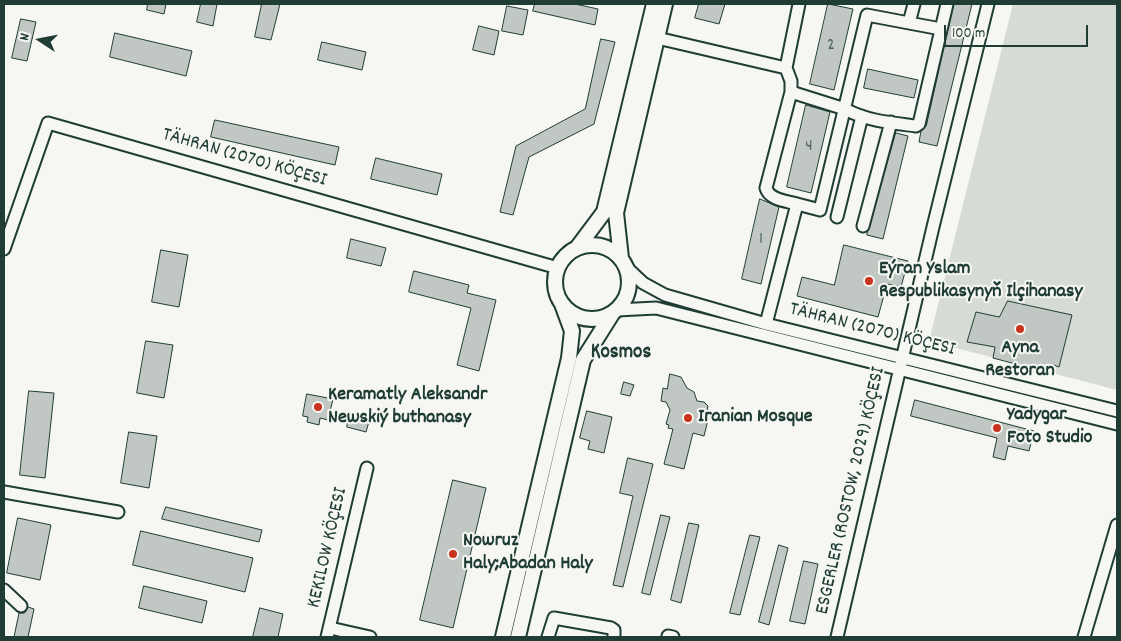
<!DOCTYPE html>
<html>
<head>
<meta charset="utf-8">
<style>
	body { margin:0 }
	#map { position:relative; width:1121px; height:641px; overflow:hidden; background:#f6f6f2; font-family:Dekko,sans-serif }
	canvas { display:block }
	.frame { position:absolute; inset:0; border:5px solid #1f3d34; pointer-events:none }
	.north { position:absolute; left:15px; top:15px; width:50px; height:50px; -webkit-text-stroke:4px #f6f6f2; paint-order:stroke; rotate:281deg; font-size:14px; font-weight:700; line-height:20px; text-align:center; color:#1f3d34 }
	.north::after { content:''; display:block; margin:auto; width:18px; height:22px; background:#1f3d34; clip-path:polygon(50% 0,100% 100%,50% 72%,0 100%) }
	.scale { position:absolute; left:944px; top:25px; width:144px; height:22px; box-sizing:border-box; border:2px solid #1f3d34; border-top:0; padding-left:6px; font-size:15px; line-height:18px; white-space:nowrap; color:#1f3d34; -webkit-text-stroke:4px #f6f6f2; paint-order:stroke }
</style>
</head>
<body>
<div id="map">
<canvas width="1121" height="641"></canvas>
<div class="frame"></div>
<div class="north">N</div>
<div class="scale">100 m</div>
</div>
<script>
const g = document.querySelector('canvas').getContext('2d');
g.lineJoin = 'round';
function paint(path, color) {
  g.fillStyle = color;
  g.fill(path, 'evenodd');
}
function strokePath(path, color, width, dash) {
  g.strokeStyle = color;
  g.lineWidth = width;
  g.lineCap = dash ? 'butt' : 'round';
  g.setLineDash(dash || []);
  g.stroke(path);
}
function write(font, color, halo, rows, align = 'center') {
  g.font = font + ' Dekko,sans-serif';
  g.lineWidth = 4;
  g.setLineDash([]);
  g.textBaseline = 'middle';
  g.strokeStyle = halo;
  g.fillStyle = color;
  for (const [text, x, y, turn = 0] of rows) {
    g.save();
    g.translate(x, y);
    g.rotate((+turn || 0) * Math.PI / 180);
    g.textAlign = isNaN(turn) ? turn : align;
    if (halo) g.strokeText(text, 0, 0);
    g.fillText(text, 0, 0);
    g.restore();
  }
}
paint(new Path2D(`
	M 1013,4 L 1117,4 L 1117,390 L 929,341 Z`), '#d6dbd6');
const building = new Path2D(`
	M 148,4 L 166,4 L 164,14 L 147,10 Z
	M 201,4 L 217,4 L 213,26 L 197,22 Z
	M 262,4 L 280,4 L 271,40 L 255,37 Z
	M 535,4 L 575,4 L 598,9 L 595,25 L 533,11 Z
	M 699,4 L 725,4 L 719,24 L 695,18 Z
	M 828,4 L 853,9 L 834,90 L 810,84 Z
	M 954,4 L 972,4 L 937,146 L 919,142 L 921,131 L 926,126 Z
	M 507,6 L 528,10 L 523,35 L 502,31 Z
	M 21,19 L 36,22 L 27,61 L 12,58 Z
	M 479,26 L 499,31 L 494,55 L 473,50 Z
	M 115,33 L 192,51 L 186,76 L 110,57 Z
	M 601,39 L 615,42 L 594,124 L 529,157 L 513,215 L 500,212 L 516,146 L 585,109 Z
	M 322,42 L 366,52 L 362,70 L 318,60 Z
	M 868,69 L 918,80 L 914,98 L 864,88 Z
	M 806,105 L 830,112 L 811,193 L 787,187 Z
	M 215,120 L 339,147 L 335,165 L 211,137 Z
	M 896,133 L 908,136 L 883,239 L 867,235 Z
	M 376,158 L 442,174 L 437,195 L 371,179 Z
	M 760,199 L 779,207 L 761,284 L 742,279 Z
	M 351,239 L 386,248 L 381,266 L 347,258 Z
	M 844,245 L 908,261 L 901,287 L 887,284 L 878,317 L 797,296 L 802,277 L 834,285 Z
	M 161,250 L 188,255 L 179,307 L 152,302 Z
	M 414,271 L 469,285 L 467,293 L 496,300 L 479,371 L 457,365 L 471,308 L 409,292 Z
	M 1008,301 L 1072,315 L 1059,367 L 1051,364 L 1050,373 L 993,358 L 995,347 L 967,342 L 976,312 L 999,317 Z
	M 146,341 L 173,345 L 164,398 L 137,393 Z
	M 670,374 L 681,377 L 687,388 L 694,392 L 697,401 L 704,402 L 708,406 L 707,411 L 710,412 L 704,436 L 693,433 L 684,469 L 664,464 L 673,429 L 668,428 L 669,425 L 666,424 L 670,410 L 666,402 L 661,401 L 663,388 L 667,389 Z
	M 624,382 L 634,385 L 630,396 L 621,394 Z
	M 29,391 L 54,393 L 45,478 L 20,475 Z
	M 307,394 L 333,399 L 328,420 L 320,418 L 319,425 L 307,422 L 308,417 L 303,416 Z
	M 915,400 L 1034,431 L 1029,451 L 1008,446 L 1005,460 L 993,457 L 997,438 L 911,416 Z
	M 587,411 L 612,417 L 604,453 L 588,449 L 590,441 L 580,438 Z
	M 350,413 L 370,418 L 366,432 L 347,427 Z
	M 129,432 L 157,436 L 149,488 L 121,483 Z
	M 628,458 L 653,464 L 623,587 L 613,585 L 633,496 L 620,493 Z
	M 453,480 L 486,488 L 453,628 L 420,620 Z
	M 166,507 L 262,530 L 259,542 L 162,519 Z
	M 661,515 L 670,517 L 650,595 L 642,593 Z
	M 18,518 L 51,525 L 40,580 L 7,573 Z
	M 689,523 L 699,525 L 681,603 L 671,600 Z
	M 141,531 L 253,558 L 245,592 L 133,565 Z
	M 750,535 L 760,537 L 740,615 L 730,613 Z
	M 779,545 L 788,548 L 769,625 L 759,622 Z
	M 804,561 L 818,564 L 805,624 L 790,621 Z
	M 144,586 L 207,601 L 202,623 L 139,608 Z
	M 28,607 L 34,609 L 28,637 L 14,637 L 19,613 L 24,613 Z
	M 260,608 L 283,614 L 278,637 L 253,637 Z`);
paint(building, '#c1c8c3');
strokePath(building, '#1f3d34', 1);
const minor = new Path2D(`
	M 909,23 L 941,29
	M 657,38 L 786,68 L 791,81 L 791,92 L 845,109 C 866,121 893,123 916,126 L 919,124 L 947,4
	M 786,68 L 799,4
	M 791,92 L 766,188 C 769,200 787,201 797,204
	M 837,217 L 862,116
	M 863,226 L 891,122
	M 4,249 L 48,123 L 558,268
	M 626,267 L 643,283 L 665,295 L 766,324 L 1117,411
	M 617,310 L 656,308 L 1117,424
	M 766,324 L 797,204 L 820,210 L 867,15 L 909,23 L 914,4
	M 4,492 L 118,512
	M 4,590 L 21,606
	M 330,628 L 370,637
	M 668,636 L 673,637
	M 327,637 L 367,468
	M 548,637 L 554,618 L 611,628 L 614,630 L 614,637
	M 837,637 L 933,227 L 988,4
	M 1084,637 L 1117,525`);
const major = new Path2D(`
	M555 282a37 37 0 1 1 74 0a37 37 0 1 1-74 0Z
	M 577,248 L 604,212 L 654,4
	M 621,258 L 616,213 L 665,4
	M 503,637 L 569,358 L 572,331 L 562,304
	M 518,637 L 583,360 L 612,314`);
strokePath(minor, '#1f3d34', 15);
strokePath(major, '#1f3d34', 18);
strokePath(minor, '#f6f6f2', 11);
strokePath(major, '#f6f6f2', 14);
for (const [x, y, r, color] of [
	[869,281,5,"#c8321e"],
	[1020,329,5,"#c8321e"],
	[318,407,5,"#c8321e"],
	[688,418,5,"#c8321e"],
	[997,428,5,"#c8321e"],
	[453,554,5,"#c8321e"]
]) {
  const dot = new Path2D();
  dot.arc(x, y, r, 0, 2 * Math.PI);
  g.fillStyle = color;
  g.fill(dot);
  strokePath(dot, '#f6f6f2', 2);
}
write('18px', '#486058', null, [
	["2",831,47],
	["4",809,148],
	["1",761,241]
]);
write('20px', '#1f3d34', '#f6f6f2', [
	["TÄHRAN (2070) KÖÇESI",244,159,16],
	["TÄHRAN (2070) KÖÇESI",872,331,14],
	["ESGERLER (ROSTOW, 2029) KÖÇESI",852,491,-77],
	["KEKILOW KÖÇESI",329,548,-77]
]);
write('bold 20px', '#1f3d34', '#f6f6f2', [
	["Eýran Yslam",879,270],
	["Respublikasynyň Ilçihanasy",879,293],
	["Ayna",1020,349,"center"],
	["Restoran",1020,372,"center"],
	["Keramatly Aleksandr",328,396],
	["Newskiý buthanasy",328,419],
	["Yadygar",1007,416],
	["Foto Studio",1007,439],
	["Iranian Mosque",698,418],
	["Nowruz",463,542],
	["Haly;Abadan Haly",463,565]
], 'left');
write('bold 21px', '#1f3d34', '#f6f6f2', [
	["Kosmos",621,354]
]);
</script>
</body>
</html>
